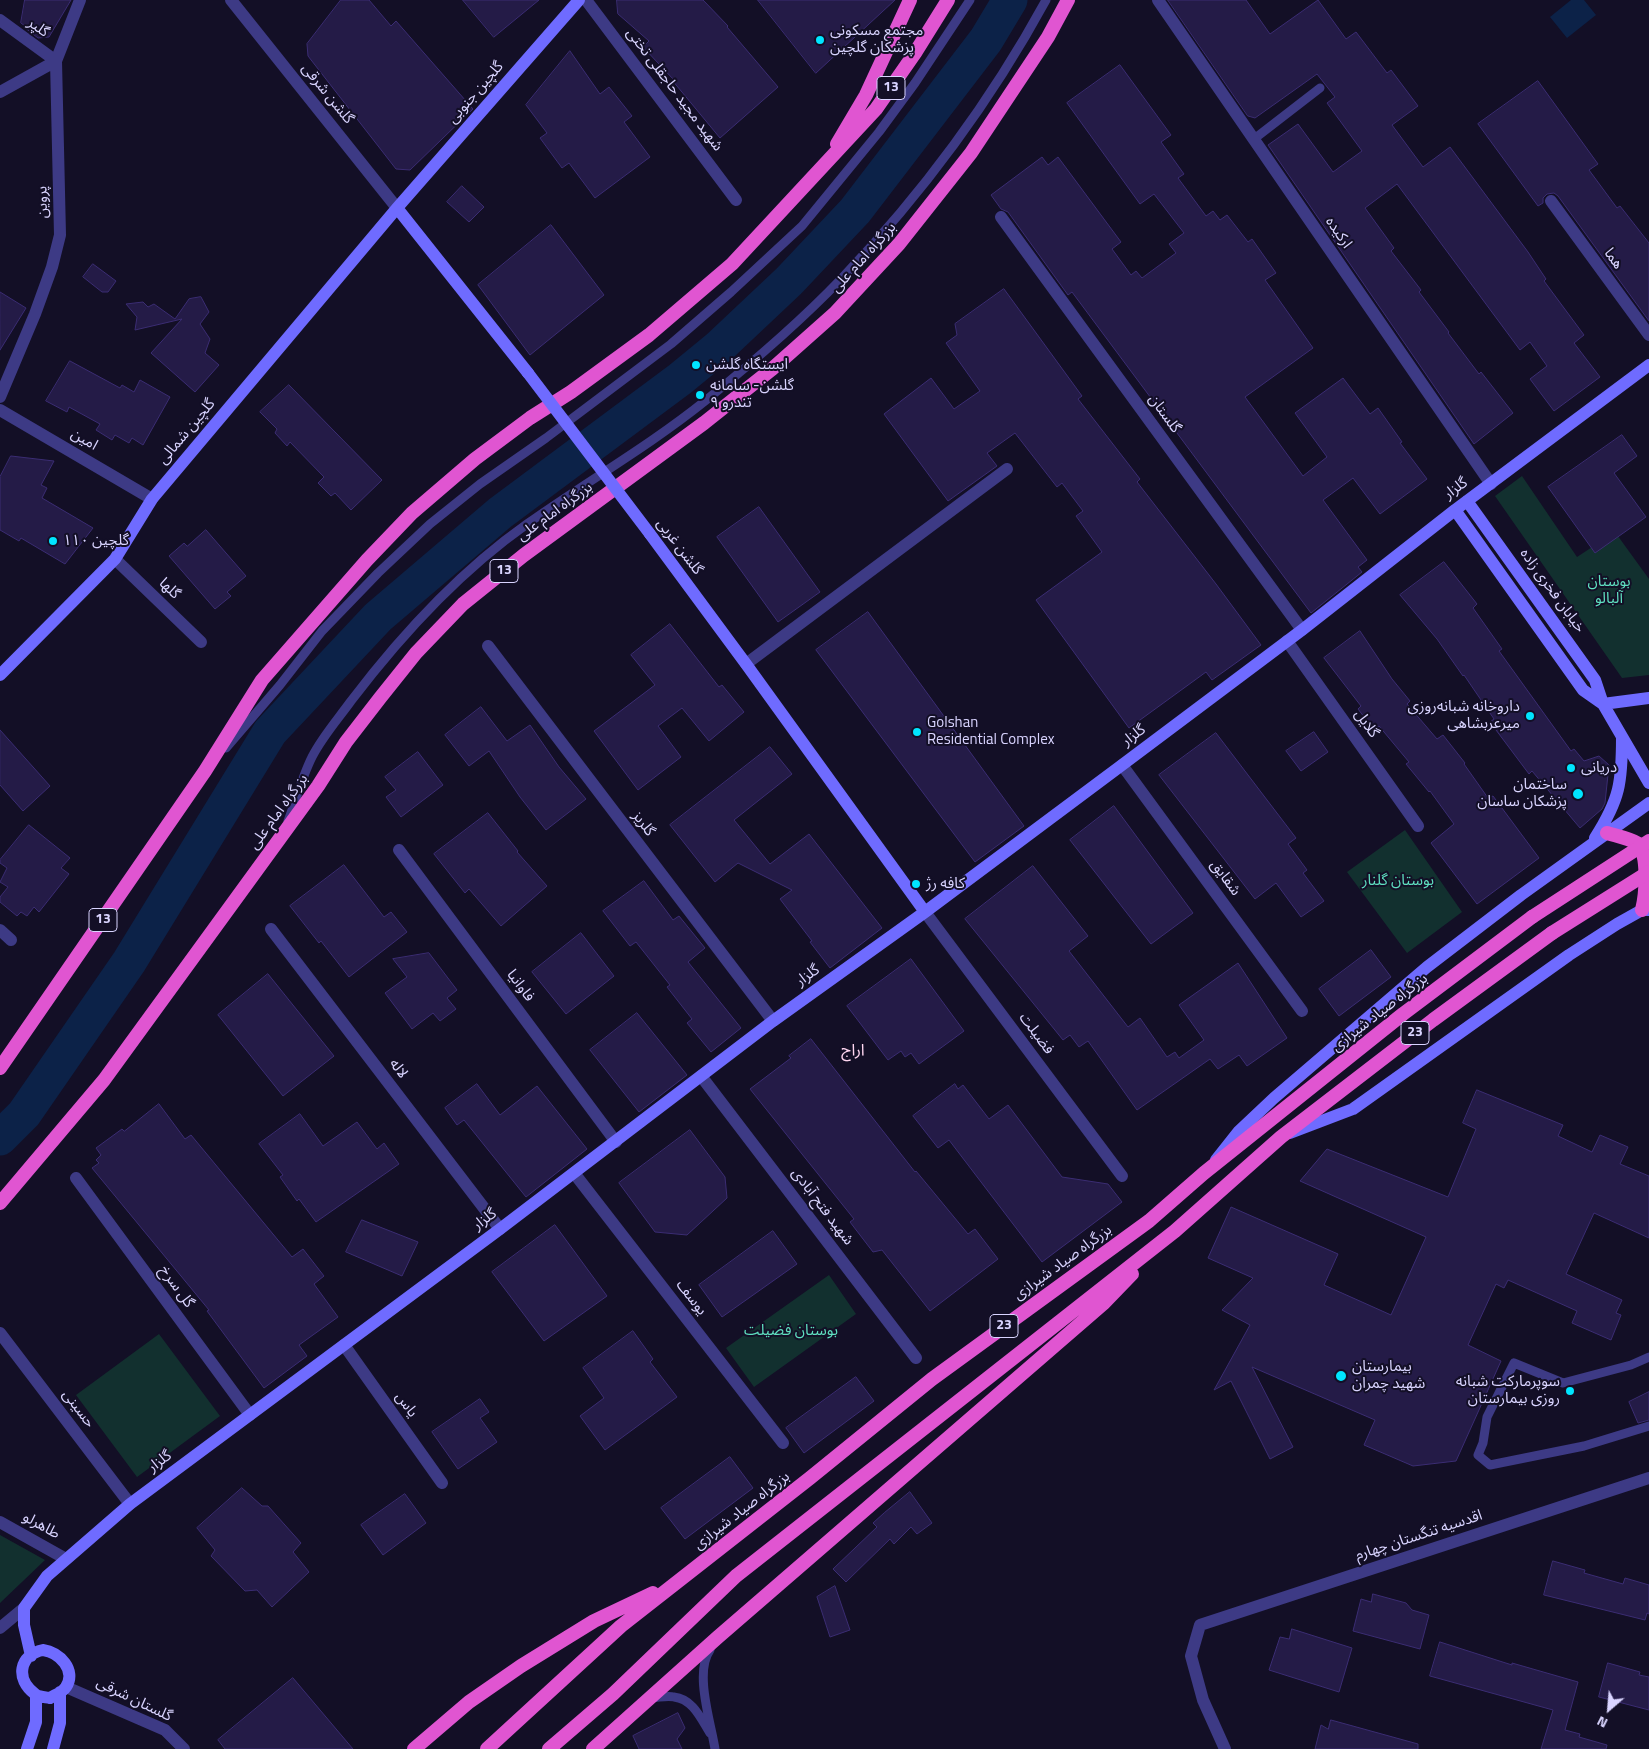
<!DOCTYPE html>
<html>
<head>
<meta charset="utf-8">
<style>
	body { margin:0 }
	#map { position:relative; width:1649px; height:1749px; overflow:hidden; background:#130f26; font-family:"Titillium Web",sans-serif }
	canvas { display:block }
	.north { position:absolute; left:1584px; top:1684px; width:50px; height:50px; -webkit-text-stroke:4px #130f26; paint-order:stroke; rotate:207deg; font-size:14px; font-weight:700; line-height:20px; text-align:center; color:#d9d4ff }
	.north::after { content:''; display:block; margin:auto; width:18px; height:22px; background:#d9d4ff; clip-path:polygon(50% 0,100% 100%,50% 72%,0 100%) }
</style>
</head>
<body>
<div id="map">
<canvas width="1649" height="1749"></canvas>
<div class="north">N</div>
</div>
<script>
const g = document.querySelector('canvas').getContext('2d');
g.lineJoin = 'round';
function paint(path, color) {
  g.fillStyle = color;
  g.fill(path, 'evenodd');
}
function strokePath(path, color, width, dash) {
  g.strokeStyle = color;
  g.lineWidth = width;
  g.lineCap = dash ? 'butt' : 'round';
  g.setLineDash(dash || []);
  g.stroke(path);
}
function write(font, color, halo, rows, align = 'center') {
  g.font = font + ' "Titillium Web","Noto Sans Arabic",sans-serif';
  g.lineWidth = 4;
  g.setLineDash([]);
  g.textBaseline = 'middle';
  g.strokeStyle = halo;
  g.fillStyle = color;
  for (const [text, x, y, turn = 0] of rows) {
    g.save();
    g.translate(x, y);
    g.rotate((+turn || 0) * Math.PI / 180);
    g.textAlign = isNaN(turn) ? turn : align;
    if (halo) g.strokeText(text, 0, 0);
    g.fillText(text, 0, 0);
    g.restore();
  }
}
paint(new Path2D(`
	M 1522,476 L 1577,557 L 1615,532 L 1649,579 L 1649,675 L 1622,678 L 1495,496 Z
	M 1405,830 L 1462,912 L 1407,953 L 1347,872 Z
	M 829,1275 L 856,1314 L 754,1387 L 726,1348 Z
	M 159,1334 L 220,1416 L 137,1477 L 76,1395 Z
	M 0,1535 L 45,1560 L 0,1603 Z`), '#12302f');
paint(new Path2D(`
	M 1571,0 L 1584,0 L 1596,15 L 1567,38 L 1550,17 Z`), '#0c2248');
strokePath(new Path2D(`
	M 0,1138 L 24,1114 L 129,962 L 270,732 L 378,617 L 500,513 L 680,379 L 719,347 L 789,281 L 855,211 L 986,40 L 1010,0`), '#0c2248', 35);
const building = new Path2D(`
	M 25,0 L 71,0 L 49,37 L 38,38 L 24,27 L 25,26 L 21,23 Z
	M 341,0 L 369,0 L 391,26 L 396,21 L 473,109 L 410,170 L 396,169 L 308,56 L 307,44 Z
	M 463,0 L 539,0 L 494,37 Z
	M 617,0 L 703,0 L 728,26 L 727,27 L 778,87 L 720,138 L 672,80 L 673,79 L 643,47 L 649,41 L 618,14 Z
	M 758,0 L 895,0 L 816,73 Z
	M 1168,0 L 1246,0 L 1270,34 L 1318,0 L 1346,39 L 1356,32 L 1387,73 L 1391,70 L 1418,106 L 1392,125 L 1423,167 L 1450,147 L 1528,252 L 1546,279 L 1544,281 L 1584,335 L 1574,343 L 1600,377 L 1554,411 L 1530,379 L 1547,366 L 1530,342 L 1520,350 L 1397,184 L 1365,208 L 1394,248 L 1391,251 L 1421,290 L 1419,292 L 1449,332 L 1448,333 L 1479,374 L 1481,372 L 1513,413 L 1474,444 L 1268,145 L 1298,124 L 1333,172 L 1362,151 L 1327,103 L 1335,97 L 1317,74 L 1255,118 L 1248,116 Z
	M 570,51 L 600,94 L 609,87 L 632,116 L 624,122 L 650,157 L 595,198 L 569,163 L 562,168 L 540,138 L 547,133 L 526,105 Z
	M 1120,65 L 1171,135 L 1161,142 L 1184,174 L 1178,178 L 1206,216 L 1213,211 L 1220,220 L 1227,215 L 1248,242 L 1252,239 L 1276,273 L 1265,280 L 1313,348 L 1245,397 L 1303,476 L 1327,457 L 1295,413 L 1343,378 L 1370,414 L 1378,408 L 1402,442 L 1400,443 L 1427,479 L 1380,514 L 1353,478 L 1323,500 L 1367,560 L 1358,567 L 1362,572 L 1311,613 L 1072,292 L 1068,295 L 1008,212 L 1001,209 L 991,195 L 1042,157 L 1048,165 L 1058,157 L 1121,242 L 1112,249 L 1131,275 L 1136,271 L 1142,278 L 1176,253 L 1169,244 L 1184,233 L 1154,194 L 1140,204 L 1067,103 Z
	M 1538,81 L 1598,164 L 1589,170 L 1617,208 L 1620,206 L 1649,243 L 1649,321 L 1558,196 L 1554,193 L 1547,194 L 1543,198 L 1543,203 L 1538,206 L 1478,124 Z
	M 462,186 L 484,207 L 469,222 L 447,202 Z
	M 551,225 L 604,295 L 530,355 L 478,285 Z
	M 93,264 L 116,281 L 108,292 L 102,292 L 83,277 Z
	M 1004,289 L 1082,396 L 1078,399 L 1140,479 L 1137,482 L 1216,584 L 1261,645 L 1212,680 L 1206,672 L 1129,728 L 1036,600 L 1102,552 L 1076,516 L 1083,511 L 1062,483 L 1057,487 L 1015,433 L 987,453 L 997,466 L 948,501 L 884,414 L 931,378 L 954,409 L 980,391 L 946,343 L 957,335 L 955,324 Z
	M 0,292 L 26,308 L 0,350 Z
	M 201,297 L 209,312 L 200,324 L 210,339 L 205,353 L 219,365 L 195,392 L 151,353 L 182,319 L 135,330 L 137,317 L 126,304 L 143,302 L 148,307 L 154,304 L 175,319 L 189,299 Z
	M 70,361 L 120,388 L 122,385 L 134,392 L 140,380 L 170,397 L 143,445 L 132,438 L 129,443 L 115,435 L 112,440 L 96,430 L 100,424 L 69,407 L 67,412 L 46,401 Z
	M 289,385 L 382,480 L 351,510 L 335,493 L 331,496 L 318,483 L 324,477 L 290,442 L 287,446 L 275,433 L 277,429 L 260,412 Z
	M 1622,435 L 1637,456 L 1614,473 L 1646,517 L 1595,553 L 1548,487 Z
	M 11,456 L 54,461 L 41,485 L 47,488 L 42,498 L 93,528 L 65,564 L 21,538 L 19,541 L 0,530 L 0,477 Z
	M 759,507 L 820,592 L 778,622 L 717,537 Z
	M 206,530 L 246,576 L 227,592 L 231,596 L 215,609 L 169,556 L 184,543 L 187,546 Z
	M 1444,562 L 1477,604 L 1473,608 L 1502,649 L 1499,651 L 1571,751 L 1574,749 L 1584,761 L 1599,756 L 1609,765 L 1605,803 L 1602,809 L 1580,828 L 1532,771 L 1529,774 L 1490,722 L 1494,719 L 1464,675 L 1463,676 L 1437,639 L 1400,595 Z
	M 868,612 L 1024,826 L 975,862 L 816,650 Z
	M 670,624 L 719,687 L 722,685 L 744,712 L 709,741 L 682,708 L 658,726 L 681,757 L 638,790 L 594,731 L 655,685 L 631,655 Z
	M 1360,631 L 1392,679 L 1410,701 L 1407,704 L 1437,739 L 1443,735 L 1465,763 L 1464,764 L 1488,798 L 1493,796 L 1539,858 L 1477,904 L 1431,843 L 1454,824 L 1430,791 L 1429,792 L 1406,764 L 1409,762 L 1379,726 L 1374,730 L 1358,709 L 1361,706 L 1324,658 Z
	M 481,707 L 507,741 L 530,725 L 559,767 L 586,799 L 546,830 L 520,797 L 489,751 L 469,766 L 445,735 Z
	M 0,730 L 50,786 L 23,811 L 0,785 Z
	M 1314,732 L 1328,752 L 1301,771 L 1286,751 Z
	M 1216,733 L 1296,838 L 1288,844 L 1307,870 L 1303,873 L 1324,901 L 1301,917 L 1276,883 L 1255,899 L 1159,775 Z
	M 770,747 L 792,774 L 734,820 L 770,864 L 809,834 L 882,928 L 830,968 L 810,942 L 812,941 L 780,899 L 792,890 L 738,863 L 715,882 L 670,825 Z
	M 418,752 L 443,785 L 401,817 L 386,797 L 396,790 L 385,777 Z
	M 1114,806 L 1193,913 L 1151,944 L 1070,840 Z
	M 488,813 L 518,851 L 517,852 L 547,886 L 501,926 L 469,889 L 465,893 L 434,854 Z
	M 29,825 L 70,858 L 61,868 L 69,874 L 39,912 L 34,907 L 27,916 L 21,912 L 17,916 L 0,902 L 0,897 L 8,887 L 0,882 L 7,868 L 0,863 L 0,860 Z
	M 344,865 L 384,917 L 391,912 L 407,932 L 349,977 L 321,941 L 319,943 L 290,906 Z
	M 1033,866 L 1088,936 L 1069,951 L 1128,1027 L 1140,1018 L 1167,1057 L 1175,1052 L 1179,1058 L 1204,1040 L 1179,1005 L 1238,963 L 1287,1038 L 1247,1066 L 1239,1055 L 1218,1069 L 1210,1059 L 1137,1110 L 1088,1041 L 1079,1047 L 1070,1035 L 1063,1040 L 965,919 Z
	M 644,881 L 673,920 L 679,916 L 705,948 L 688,962 L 741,1028 L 711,1052 L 687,1023 L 692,1019 L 667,987 L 670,985 L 636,942 L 630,946 L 603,911 Z
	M 581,933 L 614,976 L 566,1014 L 532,972 Z
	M 1371,950 L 1391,977 L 1339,1016 L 1319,989 Z
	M 429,953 L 457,990 L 447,998 L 456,1009 L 440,1021 L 433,1013 L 412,1029 L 385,993 L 407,977 L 393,959 Z
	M 911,959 L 964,1031 L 919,1064 L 911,1053 L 905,1057 L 901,1051 L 888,1060 L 847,1006 Z
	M 268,974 L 334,1056 L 283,1096 L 218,1015 Z
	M 637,1013 L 687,1075 L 639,1112 L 590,1050 Z
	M 811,1039 L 915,1172 L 916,1171 L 968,1234 L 975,1229 L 998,1259 L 930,1311 L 882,1250 L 873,1252 L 850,1222 L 854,1219 L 750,1089 L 791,1058 L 789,1056 Z
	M 477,1084 L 500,1115 L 537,1086 L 587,1149 L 526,1197 L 464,1120 L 457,1125 L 445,1108 Z
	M 955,1084 L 958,1089 L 963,1085 L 989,1119 L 1008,1105 L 1062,1177 L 1108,1184 L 1122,1202 L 1042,1262 L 949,1140 L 938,1148 L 913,1116 Z
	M 1477,1090 L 1563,1125 L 1558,1136 L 1592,1152 L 1600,1135 L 1628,1147 L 1620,1164 L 1649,1176 L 1649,1238 L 1594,1213 L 1566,1274 L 1622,1300 L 1616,1313 L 1621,1315 L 1611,1340 L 1572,1323 L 1577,1311 L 1508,1280 L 1504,1288 L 1496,1284 L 1468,1345 L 1501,1361 L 1456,1461 L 1413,1466 L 1364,1445 L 1375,1420 L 1252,1367 L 1293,1447 L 1270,1459 L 1231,1381 L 1214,1390 L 1250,1325 L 1222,1310 L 1253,1278 L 1208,1258 L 1231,1207 L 1338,1254 L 1324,1285 L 1391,1315 L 1426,1237 L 1300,1181 L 1327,1149 L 1448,1197 L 1476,1129 L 1463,1123 Z
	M 159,1104 L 185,1139 L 191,1135 L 292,1257 L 303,1249 L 324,1276 L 314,1284 L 338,1317 L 299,1345 L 307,1356 L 264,1388 L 207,1311 L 209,1310 L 92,1168 L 99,1163 L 96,1160 L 101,1155 L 96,1148 L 122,1129 L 124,1131 Z
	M 300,1114 L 323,1146 L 357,1122 L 377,1149 L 384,1143 L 399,1164 L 316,1222 L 299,1199 L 297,1201 L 280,1177 L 283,1175 L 259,1144 Z
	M 690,1130 L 725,1177 L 727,1198 L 687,1235 L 655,1232 L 619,1183 Z
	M 362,1220 L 418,1242 L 402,1276 L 346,1252 Z
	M 555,1225 L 607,1296 L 544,1341 L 492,1272 Z
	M 773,1231 L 797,1264 L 722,1317 L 699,1285 Z
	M 633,1331 L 653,1359 L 650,1362 L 677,1397 L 605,1450 L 580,1416 L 604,1398 L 583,1368 Z
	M 856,1377 L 874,1401 L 804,1453 L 786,1428 Z
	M 1649,1392 L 1649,1420 L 1638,1423 L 1629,1402 Z
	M 480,1399 L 489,1412 L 480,1418 L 497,1442 L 458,1469 L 432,1432 Z
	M 730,1457 L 753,1488 L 685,1539 L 661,1508 Z
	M 242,1488 L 262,1506 L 268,1506 L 301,1543 L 293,1552 L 309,1572 L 272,1607 L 257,1590 L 245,1591 L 211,1556 L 215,1550 L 197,1528 Z
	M 910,1492 L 932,1523 L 917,1534 L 911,1527 L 894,1544 L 890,1539 L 846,1582 L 833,1569 L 877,1527 L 873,1523 L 884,1513 Z
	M 405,1494 L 426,1523 L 383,1555 L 361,1525 Z
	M 1553,1561 L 1585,1570 L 1584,1573 L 1623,1584 L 1625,1578 L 1649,1585 L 1649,1614 L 1647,1613 L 1645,1620 L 1544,1595 Z
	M 835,1586 L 850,1630 L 830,1637 L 817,1597 Z
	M 1373,1594 L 1406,1603 L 1412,1610 L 1429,1615 L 1420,1649 L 1353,1631 L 1361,1599 L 1371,1602 Z
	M 1292,1629 L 1352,1648 L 1339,1692 L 1269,1670 L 1280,1637 L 1289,1639 Z
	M 1440,1642 L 1512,1665 L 1512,1663 L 1578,1682 L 1565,1730 L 1580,1734 L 1579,1737 L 1607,1745 L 1606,1749 L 1541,1749 L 1553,1710 L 1430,1676 Z
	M 1608,1663 L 1640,1672 L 1639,1675 L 1649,1677 L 1649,1710 L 1599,1697 Z
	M 293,1678 L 353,1749 L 225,1749 L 218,1740 Z
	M 678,1713 L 685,1728 L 677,1739 L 682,1749 L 639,1749 L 633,1736 Z
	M 1331,1720 L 1418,1744 L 1418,1749 L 1315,1749 L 1321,1725 L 1328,1729 Z`);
paint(building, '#241b47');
strokePath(building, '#3b2d73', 1);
strokePath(new Path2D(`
	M 1254,139 L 1320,88
	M 226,748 L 280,685 L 322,631 L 378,573 L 430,524 L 480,484 L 546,438 L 671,344 L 731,292 L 802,226 L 879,132 L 915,83 L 970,0
	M 288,821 C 296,800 302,777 312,757 C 322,737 338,719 351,701 C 402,634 459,572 527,524 C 586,482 649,446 705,401 C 752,363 799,323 841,279 C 920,196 991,101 1046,0
	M 1649,1357 L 1631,1365 L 1563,1383 L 1514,1363 L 1487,1417 L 1483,1443 L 1478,1455 L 1490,1465 L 1584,1446 L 1649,1426
	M 710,1650 C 694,1672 711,1723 715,1749
	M 650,1698 C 658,1698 667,1695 674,1697 C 693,1699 701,1719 710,1733`), '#3d3a85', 9);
strokePath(new Path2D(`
	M 231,0 L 397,208
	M 586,0 L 736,200
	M 1158,0 L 1491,484
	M 0,20 L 56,61 L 0,92
	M 1551,201 L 1649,335
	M 1001,217 L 1302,630
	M 0,397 L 35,314 L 52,267 L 60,235 L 56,61 L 80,0
	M 0,410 L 152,499
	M 115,559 L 201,642
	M 1287,641 L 1418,826
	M 488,646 L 773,1021
	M 746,664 L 1007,469
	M 1122,765 L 1302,1011
	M 399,850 L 616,1142
	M 925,912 L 1122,1176
	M 271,929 L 500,1229
	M 0,930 L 11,940
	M 701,1076 L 916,1358
	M 574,1173 L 783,1443
	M 76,1178 L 250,1415
	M 0,1333 L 130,1504
	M 344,1345 L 442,1483
	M 0,1522 L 66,1559
	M 0,1628 L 24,1608
	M 66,1687 L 165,1730 L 184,1749
	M 1225,1749 L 1203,1700 L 1191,1656 L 1200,1625 L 1649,1478`), '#3d3a85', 12);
strokePath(new Path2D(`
	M 397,208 L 528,373
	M 1467,501 L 1595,680 L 1603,704 L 1649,783
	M 1455,510 L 1583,690 L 1603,704
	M 650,534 L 746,664 L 925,912
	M 0,675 L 115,559 L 152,499 L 397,208 L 579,0
	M 1603,704 L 1649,698
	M 1595,838 C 1620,799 1622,782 1622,737
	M 1290,1133 L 1353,1109 L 1569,955 L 1617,924 L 1642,910 L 1649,910
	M 1216,1160 L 1239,1131 L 1274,1098 L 1427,967 L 1521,895 L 1649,803
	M 43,1650 C 59,1652 77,1670 66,1687 C 63,1692 55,1695 50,1698 C 45,1697 38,1697 35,1694 C 15,1679 19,1655 43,1650 Z
	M 31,1656 L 24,1625 L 24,1608 L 47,1576 L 130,1504 L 500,1229 L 773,1021 L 925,912 L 1122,765 L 1302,630 L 1455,510 L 1649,365
	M 27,1749 L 36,1722 L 36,1695
	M 53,1749 L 60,1723 L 60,1692`), '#6f6bff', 12);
strokePath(new Path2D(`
	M 837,144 L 866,95 L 910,0
	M 1607,833 C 1617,836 1628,838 1637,843 C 1649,853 1646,894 1642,910
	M 0,1068 L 205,771 L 262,680 L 367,560 L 412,513 L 475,459 L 530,418 L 571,392 L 649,335 L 732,264 L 876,109 L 915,53 L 948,0
	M 0,1203 L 104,1080 L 318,786 L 346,742 L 380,698 L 416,653 L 463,604 L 524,555 L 704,423 L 772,369 L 835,313 L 899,244 L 971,153 L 1048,37 L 1068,0
	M 414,1749 L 469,1702 L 521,1666 L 594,1621 L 653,1593
	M 487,1749 L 621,1626 L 810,1478 L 932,1379 L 1149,1221 L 1204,1173 L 1403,1014 L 1532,917
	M 549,1749 L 613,1694 L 736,1576 L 1175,1231 L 1281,1137 L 1433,1020 L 1552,933
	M 593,1749 L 718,1637 L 1104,1303 L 1132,1274`), '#e055d1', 14);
strokePath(new Path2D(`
	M 528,373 L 650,534`), '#6f6bff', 12);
strokePath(new Path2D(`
	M 1532,917 L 1649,841
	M 1552,933 L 1649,872`), '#e055d1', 14);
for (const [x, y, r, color] of [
	[820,40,5,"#00e5ff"],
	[696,365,5,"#00e5ff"],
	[700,395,5,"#00e5ff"],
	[53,541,5,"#00e5ff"],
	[1530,716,5,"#00e5ff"],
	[917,732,5,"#00e5ff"],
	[1571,768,5,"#00e5ff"],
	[1578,794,6,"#00e5ff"],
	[916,884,5,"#00e5ff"],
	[1341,1376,6,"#00e5ff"],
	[1570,1391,5,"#00e5ff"]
]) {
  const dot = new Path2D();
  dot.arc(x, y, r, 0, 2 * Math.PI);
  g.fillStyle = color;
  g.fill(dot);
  strokePath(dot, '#130f26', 2);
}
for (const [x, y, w] of [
	[891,88,28],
	[504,571,28],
	[103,920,28],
	[1415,1033,28],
	[1004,1326,28]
]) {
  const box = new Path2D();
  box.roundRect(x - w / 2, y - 11.5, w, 23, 4);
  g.fillStyle = '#130f26';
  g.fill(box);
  strokePath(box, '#d9d4ff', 1);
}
write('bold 14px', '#d9d4ff', null, [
	["13",891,88],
	["13",504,571],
	["13",103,920],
	["23",1415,1033],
	["23",1004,1326]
]);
write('15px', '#d9d4ff', '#130f26', [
	["گلپر",38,28,36],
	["شهید مجید حاجقلی تختی",674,90,53],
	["گلچین جنوبی",476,93,-49],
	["گلشن شرقی",327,94,51],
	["پروین",43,202,-91],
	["ارکیده",1338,233,55],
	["بزرگراه امام علی",864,258,-48],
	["هما",1613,259,54],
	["گلستان",1164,414,54],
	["گلچین شمالی",187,432,-50],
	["امین",84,440,30],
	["گلزار",1456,489,-36],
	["بزرگراه امام علی",555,512,-36],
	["گلشن غربی",679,547,53],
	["گلها",169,589,44],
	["خیابان فخری زاده",1552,591,54],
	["گلایل",1366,724,55],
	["گلزار",1134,736,-37],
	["بزرگراه امام علی",279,812,-54],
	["گلریز",643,824,53],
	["شقایق",1225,878,54],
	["گلزار",808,976,-36],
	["فاوانیا",520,986,53],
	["بزرگراه صیاد شیرازی",1380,1013,-38],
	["فضیلت",1036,1034,53],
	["لاله",398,1069,53],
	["شهید فتح آبادی",822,1207,53],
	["گلزار",485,1220,-37],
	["بزرگراه صیاد شیرازی",1063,1263,-36],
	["گل سرخ",176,1287,54],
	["یوسف",691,1298,52],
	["یاس",406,1405,54],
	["حسینی",78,1409,53],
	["گلزار",160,1462,-37],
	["بزرگراه صیاد شیرازی",742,1511,-38],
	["طاهرلو",41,1526,29],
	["اقدسیه تنگستان چهارم",1419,1536,-18],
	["گلستان شرقی",134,1700,26]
]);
write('15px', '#d9d4ff', '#130f26', [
	["مجتمع مسکونی",830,31],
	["پزشکان گلچین",830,48],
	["ایستگاه گلشن",706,365],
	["گلشن- سامانه",710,386],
	["۹ تندرو",710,403],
	["گلچین ۱۱۰",63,541],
	["داروخانه شبانه‌روزی",1520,707,"right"],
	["میرعربشاهی",1520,724,"right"],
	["Golshan",927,723],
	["Residential Complex",927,740],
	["دریانى",1581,768],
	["ساختمان",1567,785,"right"],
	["پزشکان ساسان",1567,802,"right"],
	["کافه رژ",926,884],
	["بیمارستان",1352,1367],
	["شهید چمران",1352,1384],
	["سوپرمارکت شبانه",1560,1382,"right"],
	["روزی بیمارستان",1560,1399,"right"]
], 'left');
write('15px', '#5fe0c0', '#130f26', [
	["بوستان",1609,582],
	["آلبالو",1609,599],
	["بوستان گلنار",1398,881],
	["بوستان فضیلت",791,1331]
]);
write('16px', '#ffd6f0', '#130f26', [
	["اراج",853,1051]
]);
</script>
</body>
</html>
